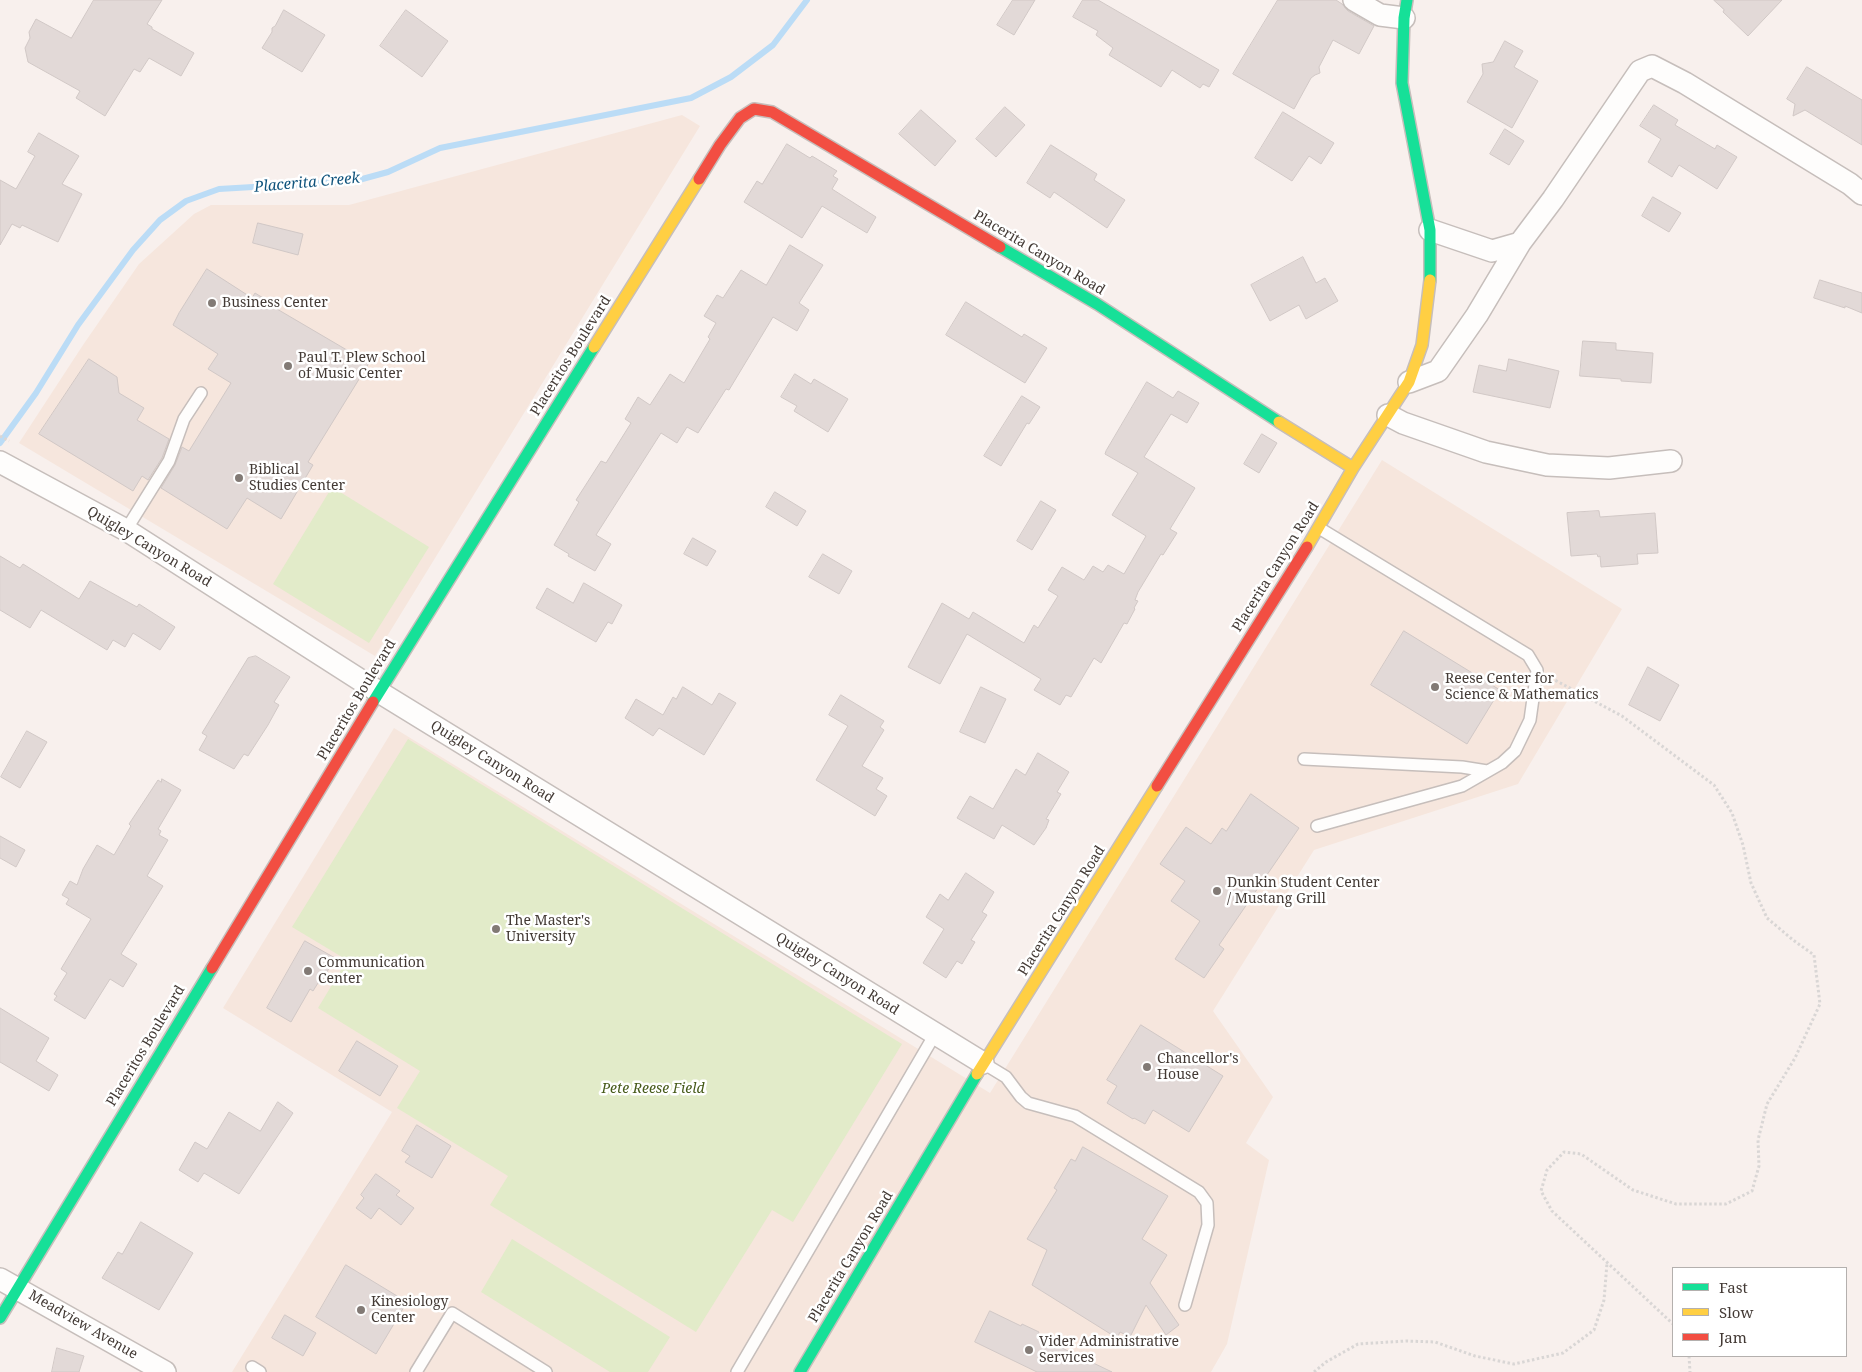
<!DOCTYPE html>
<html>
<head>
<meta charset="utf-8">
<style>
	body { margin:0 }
	#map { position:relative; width:1862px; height:1372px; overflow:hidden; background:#f8f0ed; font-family:"Noto Serif",serif }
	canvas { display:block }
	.legend { position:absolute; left:1672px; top:1267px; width:175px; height:90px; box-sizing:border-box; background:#fff; border:1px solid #b4b0ae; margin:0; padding:6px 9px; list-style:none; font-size:15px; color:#433a35 }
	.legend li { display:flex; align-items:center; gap:10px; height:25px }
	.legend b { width:25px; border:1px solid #b4b0ae }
</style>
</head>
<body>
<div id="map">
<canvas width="1862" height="1372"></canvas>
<ul class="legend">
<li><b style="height:6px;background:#16e098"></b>Fast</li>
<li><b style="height:6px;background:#ffcf43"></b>Slow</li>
<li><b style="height:6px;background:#f24e42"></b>Jam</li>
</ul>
</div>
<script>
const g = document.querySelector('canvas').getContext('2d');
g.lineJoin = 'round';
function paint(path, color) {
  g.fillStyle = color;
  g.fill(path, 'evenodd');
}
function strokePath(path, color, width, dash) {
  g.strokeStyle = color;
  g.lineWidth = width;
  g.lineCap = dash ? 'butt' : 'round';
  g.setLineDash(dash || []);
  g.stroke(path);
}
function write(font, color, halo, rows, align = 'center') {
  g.font = font + ' "Noto Serif",serif';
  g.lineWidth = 5;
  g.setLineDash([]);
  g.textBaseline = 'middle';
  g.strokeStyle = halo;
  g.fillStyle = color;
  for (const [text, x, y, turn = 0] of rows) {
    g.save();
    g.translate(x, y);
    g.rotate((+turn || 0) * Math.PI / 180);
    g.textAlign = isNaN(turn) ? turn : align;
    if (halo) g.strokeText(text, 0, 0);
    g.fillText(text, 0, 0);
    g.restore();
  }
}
paint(new Path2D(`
	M 682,115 L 700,126 L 375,656 L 19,443 L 83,345 L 139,264 L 194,214 L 211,205 L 349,205 Z
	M 1382,460 L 1622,609 L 1518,784 L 1314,850 L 1213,1011 L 1273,1097 L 1246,1143 L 1269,1160 L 1227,1344 L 1211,1372 L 232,1372 L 392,1112 L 223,1008 L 394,728 L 990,1093 Z`), '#f6e6dd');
paint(new Path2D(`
	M 332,487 L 429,547 L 369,643 L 273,584 Z
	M 408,739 L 902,1044 L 793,1222 L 772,1210 L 696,1332 L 490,1205 L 508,1176 L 397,1108 L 420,1071 L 318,1008 L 347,960 L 292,927 Z
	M 512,1239 L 670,1337 L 648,1372 L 610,1372 L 481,1292 Z`), '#e2ebc9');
strokePath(new Path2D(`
	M 0,443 L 36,393 L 78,325 L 133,250 L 160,220 L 186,201 L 219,189 L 355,181 L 388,172 L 440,148 L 691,98 L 731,77 L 773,45 L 807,0`), '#bbdcf6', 6);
const building = new Path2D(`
	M 94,0 L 162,0 L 147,24 L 152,27 L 152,29 L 194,53 L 181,76 L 149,58 L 140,72 L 134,69 L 105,116 L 76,98 L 80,91 L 28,62 L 25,48 L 30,38 L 29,32 L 36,19 L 71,38 Z
	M 1013,0 L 1035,0 L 1014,35 L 997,25 Z
	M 1083,0 L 1098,0 L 1219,70 L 1209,87 L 1203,84 L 1200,88 L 1172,70 L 1161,87 L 1109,55 L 1113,48 L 1096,35 L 1098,31 L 1073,17 Z
	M 1278,0 L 1336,0 L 1342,4 L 1348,11 L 1374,26 L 1359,54 L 1333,40 L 1319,67 L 1320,73 L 1315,75 L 1311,78 L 1294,109 L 1233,74 Z
	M 1714,0 L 1782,0 L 1748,36 L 1723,12 L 1724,10 Z
	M 284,10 L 325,35 L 302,72 L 262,48 L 272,32 L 272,28 L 275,26 Z
	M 406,10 L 448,41 L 422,77 L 380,46 Z
	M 1505,41 L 1523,51 L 1514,67 L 1538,81 L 1512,128 L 1467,102 L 1483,74 L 1482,64 L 1493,62 Z
	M 1807,67 L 1862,100 L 1862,145 L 1805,110 L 1793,116 L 1795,104 L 1787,99 Z
	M 1654,105 L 1678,120 L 1675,125 L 1715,149 L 1717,145 L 1737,157 L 1717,189 L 1679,165 L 1672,177 L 1648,162 L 1661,139 L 1640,126 Z
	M 1005,107 L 1025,125 L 996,157 L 976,139 Z
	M 921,110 L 956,141 L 935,166 L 899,134 Z
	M 1283,112 L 1334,143 L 1321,164 L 1309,156 L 1292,181 L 1255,158 Z
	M 1505,129 L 1524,141 L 1509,165 L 1490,154 Z
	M 39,133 L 79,156 L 62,184 L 82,194 L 58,242 L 22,225 L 20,228 L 12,224 L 0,245 L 0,180 L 16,189 L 35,156 L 28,152 Z
	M 787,144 L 810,158 L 812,156 L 837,171 L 833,176 L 838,179 L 832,189 L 876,217 L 867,233 L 822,206 L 802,238 L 744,202 L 757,181 L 762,184 Z
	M 1051,145 L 1097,174 L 1094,180 L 1125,200 L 1107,228 L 1054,192 L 1050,198 L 1027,183 Z
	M 1653,197 L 1681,213 L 1669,232 L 1642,216 Z
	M 258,223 L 303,234 L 298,255 L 253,243 Z
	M 790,245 L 823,265 L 799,303 L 809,310 L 797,331 L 773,317 L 729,390 L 726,389 L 698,433 L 687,427 L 677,443 L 661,433 L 596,535 L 611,544 L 595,571 L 568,556 L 569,554 L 554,545 L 579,502 L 576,500 L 601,461 L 606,463 L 631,423 L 625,419 L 638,397 L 650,405 L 670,374 L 684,383 L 710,339 L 708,337 L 716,323 L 704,316 L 717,295 L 723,298 L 741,270 L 766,285 Z
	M 1303,257 L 1316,283 L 1325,278 L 1338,301 L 1306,319 L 1299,305 L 1270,321 L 1251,285 Z
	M 207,269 L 252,298 L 255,293 L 278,307 L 277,309 L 369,363 L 308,462 L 313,465 L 281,519 L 247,498 L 227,529 L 161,488 L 175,465 L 182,447 L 189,451 L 231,383 L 208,369 L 218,354 L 173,325 L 179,313 Z
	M 1820,280 L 1862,293 L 1862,313 L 1845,306 L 1845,308 L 1814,298 Z
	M 966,302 L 1022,337 L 1024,334 L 1047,348 L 1025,383 L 946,335 Z
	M 1583,341 L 1616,343 L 1616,350 L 1653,353 L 1651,383 L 1621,381 L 1621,379 L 1580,376 Z
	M 89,359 L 117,377 L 119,393 L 144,408 L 137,420 L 169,439 L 162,458 L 148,480 L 142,476 L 133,491 L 39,434 Z
	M 1509,359 L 1559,371 L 1550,408 L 1473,392 L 1479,365 L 1506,371 Z
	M 795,374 L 811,384 L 814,379 L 848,399 L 828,432 L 794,411 L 797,406 L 781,397 Z
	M 1147,382 L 1173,398 L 1178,391 L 1199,403 L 1187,423 L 1171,414 L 1144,457 L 1195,488 L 1170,529 L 1177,533 L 1163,555 L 1161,554 L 1138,592 L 1135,600 L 1138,601 L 1134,608 L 1135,609 L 1127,624 L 1124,623 L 1101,663 L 1094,658 L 1071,697 L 1066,695 L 1060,705 L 1034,690 L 1041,679 L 967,634 L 940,684 L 908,667 L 942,603 L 969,619 L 973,612 L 1024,643 L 1034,625 L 1038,628 L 1058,596 L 1048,590 L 1062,567 L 1084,580 L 1093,566 L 1103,572 L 1108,565 L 1124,574 L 1146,536 L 1112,515 L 1138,473 L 1105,454 L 1106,451 Z
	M 1022,396 L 1040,407 L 1029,424 L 1027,423 L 1001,466 L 984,456 Z
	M 1262,434 L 1277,443 L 1259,473 L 1244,464 Z
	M 775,492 L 806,511 L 797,526 L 766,507 Z
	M 1041,501 L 1056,510 L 1032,550 L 1017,541 Z
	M 1599,511 L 1600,517 L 1655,513 L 1658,553 L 1637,554 L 1638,564 L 1601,567 L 1600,556 L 1598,557 L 1597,554 L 1571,556 L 1567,513 Z
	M 693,538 L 716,551 L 707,566 L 684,554 Z
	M 823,554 L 852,571 L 839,594 L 809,577 Z
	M 0,556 L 20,568 L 23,564 L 79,599 L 90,581 L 137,607 L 139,604 L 175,627 L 160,650 L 133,633 L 125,647 L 113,640 L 107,650 L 41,610 L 30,628 L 0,610 Z
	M 584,583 L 622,605 L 612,624 L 608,622 L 596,642 L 536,608 L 547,588 L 573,603 Z
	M 1404,631 L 1500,690 L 1467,744 L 1371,685 Z
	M 256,656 L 290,677 L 274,702 L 279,705 L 268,725 L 248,756 L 244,754 L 234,769 L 199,750 L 207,736 L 202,733 L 248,658 Z
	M 1648,667 L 1679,685 L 1660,721 L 1629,705 Z
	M 683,687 L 712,705 L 719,693 L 736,703 L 704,755 L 659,728 L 653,736 L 625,718 L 636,699 L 663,715 L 673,697 L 676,699 Z
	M 981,687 L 1006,699 L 985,743 L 960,732 Z
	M 841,695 L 884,721 L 880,727 L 884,730 L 862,766 L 883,778 L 876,789 L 887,796 L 875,816 L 816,780 L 848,726 L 829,715 Z
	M 27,731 L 47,742 L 20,788 L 1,777 Z
	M 1038,753 L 1069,772 L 1057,792 L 1061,794 L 1046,819 L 1049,820 L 1046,828 L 1034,845 L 1002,825 L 994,839 L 957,818 L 970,796 L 993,809 L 1016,769 L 1025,775 Z
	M 162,779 L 181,790 L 158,829 L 161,831 L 159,835 L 168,840 L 147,876 L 163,886 L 121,954 L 137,964 L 123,987 L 110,979 L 85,1019 L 54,1000 L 57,996 L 54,994 L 67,973 L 61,969 L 91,919 L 66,904 L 69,899 L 62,895 L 70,881 L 77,885 L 83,869 L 97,845 L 114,855 L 131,826 L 129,824 L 158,780 L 161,782 Z
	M 1251,794 L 1299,828 L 1219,945 L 1224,949 L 1204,978 L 1175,959 L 1200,921 L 1171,901 L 1185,881 L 1160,864 L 1186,827 L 1211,844 L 1222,828 L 1226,831 Z
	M 0,836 L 25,850 L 16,867 L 0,858 Z
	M 966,873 L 994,892 L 982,912 L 987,915 L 971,940 L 975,942 L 962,964 L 957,961 L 946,978 L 923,963 L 944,929 L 926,917 L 940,894 L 948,900 Z
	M 305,941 L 335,958 L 320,984 L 318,983 L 313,991 L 310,989 L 291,1022 L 267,1008 Z
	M 0,1008 L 49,1038 L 36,1061 L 58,1075 L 49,1091 L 0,1062 Z
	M 1141,1025 L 1223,1076 L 1189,1132 L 1153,1110 L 1145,1124 L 1134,1118 L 1133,1119 L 1107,1103 L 1117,1086 L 1107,1080 Z
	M 357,1041 L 398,1066 L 380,1096 L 339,1071 Z
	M 278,1102 L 293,1113 L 239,1194 L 204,1173 L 198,1182 L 179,1170 L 195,1142 L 207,1149 L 229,1112 L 260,1131 Z
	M 417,1125 L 451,1146 L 432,1178 L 405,1162 L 410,1156 L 402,1151 Z
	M 1083,1147 L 1168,1196 L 1142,1239 L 1167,1255 L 1150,1283 L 1179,1325 L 1166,1335 L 1146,1305 L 1130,1337 L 1120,1332 L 1117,1338 L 1032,1285 L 1047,1250 L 1027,1239 L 1057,1190 L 1054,1188 L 1071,1159 L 1075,1161 Z
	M 376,1174 L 400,1191 L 396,1195 L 414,1208 L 401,1225 L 379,1208 L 371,1219 L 356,1208 L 364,1198 L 361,1195 Z
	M 141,1222 L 193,1253 L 159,1310 L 102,1278 L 118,1252 L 122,1254 Z
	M 346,1265 L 407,1302 L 376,1354 L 316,1317 Z
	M 990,1311 L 1021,1326 L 1022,1324 L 1039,1332 L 1037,1336 L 1112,1372 L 1037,1372 L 1008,1358 L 975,1342 Z
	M 285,1315 L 316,1333 L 303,1356 L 272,1338 Z
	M 57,1348 L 84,1356 L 79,1372 L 52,1372 Z`);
paint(building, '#e2d9d7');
strokePath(building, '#d1c8c6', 1);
const lane = new Path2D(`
	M 126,530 L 169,461 L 184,419 L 201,393
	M 1304,759 L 1462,767 L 1487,771
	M 1317,826 L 1462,786 L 1502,763 L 1515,751 L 1530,720 L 1537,670 L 1528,655 L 1319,528
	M 983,1063 L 1006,1077 L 1021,1097 L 1028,1103 L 1075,1116 L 1199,1192 L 1207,1203 L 1208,1225 L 1185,1305
	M 252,1367 L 260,1372
	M 416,1372 L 452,1313 L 546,1372
	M 737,1372 L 935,1034`);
const street = new Path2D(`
	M 1354,0 L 1380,15 L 1404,18
	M 1430,230 L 1492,251 L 1520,243 L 1553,199 L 1640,71 L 1652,66 L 1685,83 L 1850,184 L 1862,194
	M 1409,382 L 1438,371 L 1477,315 L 1520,243
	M 1388,415 L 1403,423 L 1486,452 L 1547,465 L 1609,468 L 1671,461
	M 0,462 L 126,530 L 379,692 L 983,1063
	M 0,1279 L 165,1372`);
const fast = new Path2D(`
	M 1407,0 L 1404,18 L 1402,83 L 1430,230 L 1430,280
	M 1000,247 L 1097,304 L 1279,422
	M 373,702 L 594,347
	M 0,1318 L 212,968
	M 800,1372 L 977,1074`);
const slow = new Path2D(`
	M 594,347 L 699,179
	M 1279,422 L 1353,468
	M 1307,547 L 1353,468 L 1409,382 L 1422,345 L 1430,280
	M 977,1074 L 1157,786`);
const jam = new Path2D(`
	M 699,179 L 720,145 L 740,118 L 754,109 L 772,112 L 1000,247
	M 1157,786 L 1307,547
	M 212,968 L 373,702`);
strokePath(lane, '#c6bebb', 14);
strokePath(street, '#c6bebb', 24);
strokePath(fast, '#c6bebb', 14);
strokePath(slow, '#c6bebb', 14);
strokePath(jam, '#c6bebb', 14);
strokePath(new Path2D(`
	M 0,436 L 9,441
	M 1551,678 L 1622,716 L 1714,785 L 1732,813 L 1743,845 L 1751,883 L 1767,918 L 1793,940 L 1814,955 L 1820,1004 L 1795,1058 L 1767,1104 L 1758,1140 L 1759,1166 L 1752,1191 L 1726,1204 L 1676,1204 L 1633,1190 L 1581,1154 L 1564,1152 L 1547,1170 L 1541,1191 L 1552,1211 L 1673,1324
	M 1689,1356 L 1690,1372
	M 1314,1372 L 1326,1362 L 1358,1344 L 1406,1341 L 1435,1342 L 1475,1356 L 1514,1364 L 1563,1353 L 1594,1330 L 1604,1300 L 1607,1263`), '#d9d6d5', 3, [2.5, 2.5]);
strokePath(lane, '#fefdfc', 11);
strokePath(street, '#fefdfc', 21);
strokePath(fast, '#16e098', 11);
strokePath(slow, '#ffcf43', 11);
strokePath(jam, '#f24e42', 11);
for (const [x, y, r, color] of [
	[212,303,5,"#827a75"],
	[288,366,5,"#827a75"],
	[239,478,5,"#827a75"],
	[1435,687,5,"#827a75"],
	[1217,891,5,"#827a75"],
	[496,929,5,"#827a75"],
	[308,971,5,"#827a75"],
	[1147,1067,5,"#827a75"],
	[361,1310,5,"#827a75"],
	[1029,1350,5,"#827a75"]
]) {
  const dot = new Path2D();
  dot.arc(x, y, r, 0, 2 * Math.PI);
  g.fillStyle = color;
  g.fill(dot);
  strokePath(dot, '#fff', 2);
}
write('14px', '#433a35', '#fff', [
	["Placerita Canyon Road",1039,253,31],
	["Placeritos Boulevard",571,356,-58],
	["Quigley Canyon Road",149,547,31],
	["Placerita Canyon Road",1276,567,-58],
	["Placeritos Boulevard",357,700,-59],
	["Quigley Canyon Road",492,762,32],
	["Placerita Canyon Road",1062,911,-58],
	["Quigley Canyon Road",837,974,32],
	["Placeritos Boulevard",146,1046,-59],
	["Placerita Canyon Road",851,1257,-59],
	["Meadview Avenue",83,1325,30]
]);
write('14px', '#433a35', '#fff', [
	["Business Center",222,303],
	["Paul T. Plew School",298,358],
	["of Music Center",298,374],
	["Biblical",249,470],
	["Studies Center",249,486],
	["Reese Center for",1445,679],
	["Science & Mathematics",1445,695],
	["Dunkin Student Center",1227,883],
	["/ Mustang Grill",1227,899],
	["The Master's",506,921],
	["University",506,937],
	["Communication",318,963],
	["Center",318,979],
	["Chancellor's",1157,1059],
	["House",1157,1075],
	["Kinesiology",371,1302],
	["Center",371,1318],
	["Vider Administrative",1039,1342],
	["Services",1039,1358]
], 'left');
write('italic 14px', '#465a19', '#fff', [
	["Pete Reese Field",653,1089]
]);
write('italic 15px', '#0f537c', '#fff', [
	["Placerita Creek",307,183,-5]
]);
</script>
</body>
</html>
